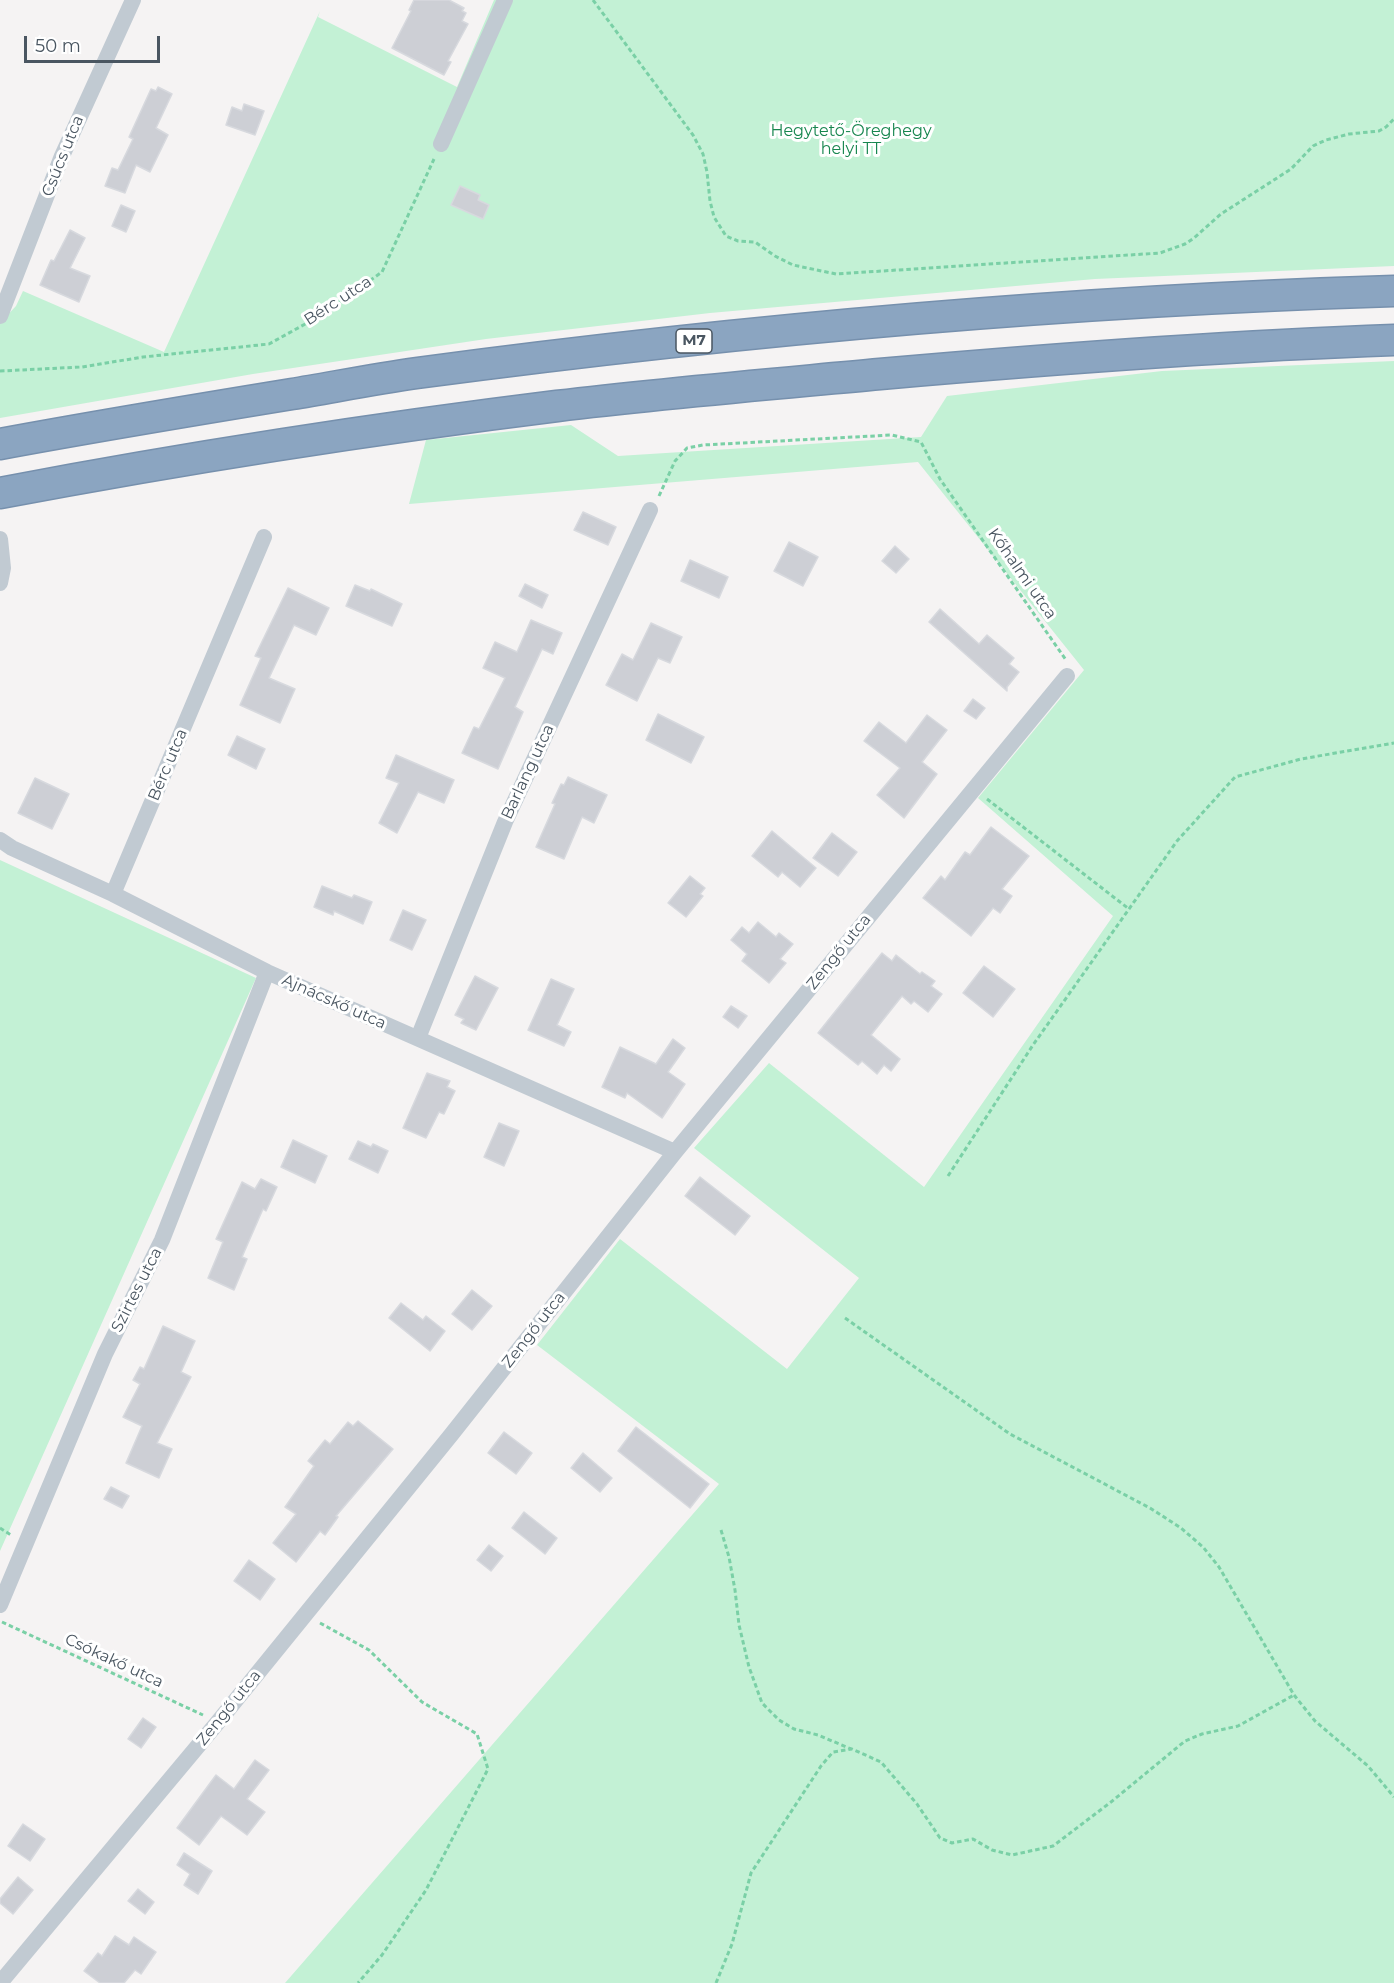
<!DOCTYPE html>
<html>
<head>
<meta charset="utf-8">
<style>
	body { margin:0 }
	#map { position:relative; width:1394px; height:1983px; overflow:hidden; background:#f5f3f3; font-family:Montserrat,sans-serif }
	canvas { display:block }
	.scale { position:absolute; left:24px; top:36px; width:136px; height:27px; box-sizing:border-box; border:3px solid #4a5661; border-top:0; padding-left:8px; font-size:18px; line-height:21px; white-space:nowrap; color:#4a5661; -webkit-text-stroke:4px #fff; paint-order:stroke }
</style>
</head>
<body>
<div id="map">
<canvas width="1394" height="1983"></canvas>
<div class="scale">50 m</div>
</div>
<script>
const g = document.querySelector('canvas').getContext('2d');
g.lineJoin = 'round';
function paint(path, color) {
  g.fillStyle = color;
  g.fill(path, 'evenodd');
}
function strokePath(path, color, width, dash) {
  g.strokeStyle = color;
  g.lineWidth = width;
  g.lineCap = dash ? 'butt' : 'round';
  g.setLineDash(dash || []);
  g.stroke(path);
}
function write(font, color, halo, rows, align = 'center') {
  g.font = font + ' Montserrat,sans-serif';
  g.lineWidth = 6;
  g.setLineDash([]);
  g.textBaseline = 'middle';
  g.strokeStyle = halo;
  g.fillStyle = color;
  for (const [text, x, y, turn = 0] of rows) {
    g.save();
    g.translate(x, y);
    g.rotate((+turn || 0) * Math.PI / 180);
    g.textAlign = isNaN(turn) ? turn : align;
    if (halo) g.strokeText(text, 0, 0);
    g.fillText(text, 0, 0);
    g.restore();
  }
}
paint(new Path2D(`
	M 494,0 L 1394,0 L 1394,266 L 1095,279 L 710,313 L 486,339 L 253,374 L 0,418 L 0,323 L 16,306 L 23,291 L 164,352 L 320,11 L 318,17 L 457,87 Z
	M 1394,361 L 1394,1983 L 285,1983 L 719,1484 L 537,1345 L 620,1239 L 787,1369 L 859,1278 L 694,1148 L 769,1063 L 924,1187 L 1113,916 L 978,798 L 1084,670 L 918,462 L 409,504 L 426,440 L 571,425 L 618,456 L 921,437 L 947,396 L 1162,371 Z
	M 0,860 L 256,978 L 0,1551 Z`), '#c3f1d5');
const building = new Path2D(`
	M 414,0 L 449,0 L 464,8 L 462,11 L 466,13 L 462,21 L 468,24 L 448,61 L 451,62 L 444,75 L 392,48 L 411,11 L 409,10 Z
	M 158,87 L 172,94 L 156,128 L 168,135 L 150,172 L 136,165 L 125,193 L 105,186 L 112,168 L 118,170 L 133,139 L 129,137 L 151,89 L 156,91 Z
	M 244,104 L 264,111 L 255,135 L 226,125 L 232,107 L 242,111 Z
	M 460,186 L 480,195 L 478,200 L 489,205 L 483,219 L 451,205 Z
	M 121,205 L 135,211 L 126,232 L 112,226 Z
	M 70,230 L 85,238 L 70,268 L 90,276 L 79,302 L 40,285 L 51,260 L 54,261 Z
	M 583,512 L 616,527 L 608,545 L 574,530 Z
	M 789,542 L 818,557 L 803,586 L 774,571 Z
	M 895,546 L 909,559 L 896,573 L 882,561 Z
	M 690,560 L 728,577 L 719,598 L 681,581 Z
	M 525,584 L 548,595 L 542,608 L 519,596 Z
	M 355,585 L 370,591 L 371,589 L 402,604 L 392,626 L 346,606 Z
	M 288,588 L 329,608 L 316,635 L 294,625 L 269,678 L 295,689 L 280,723 L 240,705 L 261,658 L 255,656 Z
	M 940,609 L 979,644 L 987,635 L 1014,658 L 1009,664 L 1019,672 L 1007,687 L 1007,691 L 929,622 Z
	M 531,620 L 562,633 L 553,654 L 542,649 L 515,707 L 523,712 L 498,769 L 462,753 L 474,727 L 479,729 L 505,678 L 483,668 L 495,642 L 517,652 Z
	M 651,623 L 682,637 L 670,663 L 658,658 L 637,701 L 606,685 L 622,654 L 633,660 Z
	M 973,699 L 985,708 L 976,719 L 964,711 Z
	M 658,714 L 704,737 L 691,763 L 646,740 Z
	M 927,715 L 947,730 L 922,762 L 937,774 L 904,818 L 877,795 L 900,768 L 864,741 L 879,722 L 906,743 Z
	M 237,736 L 265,749 L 256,769 L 228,755 Z
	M 396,755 L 454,780 L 444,803 L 418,792 L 397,833 L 379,823 L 399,783 L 386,778 Z
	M 568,777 L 607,795 L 594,823 L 582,817 L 564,859 L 536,847 L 555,804 L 552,803 L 561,784 L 564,785 Z
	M 35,778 L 69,794 L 52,829 L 18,813 Z
	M 991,827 L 1029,856 L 1002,889 L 1012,896 L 1000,913 L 993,908 L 971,936 L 923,898 L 941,876 L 945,880 L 965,852 L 970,855 Z
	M 772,831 L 816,868 L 800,887 L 782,872 L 778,877 L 752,856 Z
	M 832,833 L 857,852 L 838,876 L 813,858 Z
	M 690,876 L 705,888 L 700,894 L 703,896 L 686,917 L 668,903 Z
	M 322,886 L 352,898 L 354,895 L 372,902 L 363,924 L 334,911 L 333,915 L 314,907 Z
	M 403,910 L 426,920 L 412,950 L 390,940 Z
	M 758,922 L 776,937 L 779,933 L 793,944 L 780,959 L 786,963 L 769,983 L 742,961 L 747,954 L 731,940 L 742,927 L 749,933 Z
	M 882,953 L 892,961 L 896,955 L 920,974 L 922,972 L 935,981 L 931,986 L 942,994 L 928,1012 L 914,1001 L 911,1004 L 902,996 L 871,1035 L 900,1059 L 891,1071 L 884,1065 L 877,1074 L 862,1061 L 858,1065 L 818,1033 Z
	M 984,966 L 1015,989 L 993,1017 L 963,993 Z
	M 475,976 L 498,988 L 476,1030 L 461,1023 L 464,1019 L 455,1015 Z
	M 551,979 L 574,989 L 557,1025 L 571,1032 L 564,1046 L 528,1030 Z
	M 731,1006 L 747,1016 L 738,1028 L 723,1017 Z
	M 673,1039 L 685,1048 L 668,1072 L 685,1084 L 662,1118 L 627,1093 L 625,1098 L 602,1087 L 620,1047 L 656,1064 Z
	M 427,1073 L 450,1081 L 447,1087 L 455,1091 L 444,1114 L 439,1112 L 426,1138 L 403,1128 Z
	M 499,1123 L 519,1131 L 504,1166 L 484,1157 Z
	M 293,1140 L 327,1156 L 315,1183 L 281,1167 Z
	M 358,1141 L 371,1147 L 373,1144 L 388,1151 L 378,1173 L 349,1159 Z
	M 700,1177 L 750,1216 L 735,1235 L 685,1196 Z
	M 261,1179 L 277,1187 L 266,1211 L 263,1209 L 242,1257 L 247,1259 L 234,1290 L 208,1278 L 223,1242 L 216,1239 L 242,1182 L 255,1189 Z
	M 472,1290 L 492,1306 L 472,1330 L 452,1314 Z
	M 401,1303 L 423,1320 L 426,1316 L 445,1331 L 430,1351 L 389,1318 Z
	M 163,1326 L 195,1341 L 181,1372 L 191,1377 L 157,1443 L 172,1449 L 159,1478 L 126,1463 L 142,1426 L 123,1417 L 140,1384 L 133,1380 L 140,1367 L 144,1369 Z
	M 358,1421 L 393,1449 L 336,1516 L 338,1517 L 325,1535 L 320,1531 L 296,1562 L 273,1543 L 296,1514 L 285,1507 L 314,1466 L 308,1461 L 325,1440 L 330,1444 L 348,1422 L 353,1426 Z
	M 636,1427 L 709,1484 L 690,1508 L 618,1451 Z
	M 504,1432 L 532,1453 L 516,1474 L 488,1453 Z
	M 583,1453 L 612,1478 L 600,1492 L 571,1468 Z
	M 111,1487 L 129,1496 L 122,1508 L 104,1499 Z
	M 524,1512 L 557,1538 L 545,1554 L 512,1528 Z
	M 489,1545 L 503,1556 L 491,1571 L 477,1560 Z
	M 249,1560 L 275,1579 L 260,1600 L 234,1581 Z
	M 143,1718 L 156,1727 L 141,1748 L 128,1739 Z
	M 255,1760 L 269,1770 L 247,1799 L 265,1812 L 247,1835 L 221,1816 L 199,1845 L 177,1828 L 216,1775 L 234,1789 Z
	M 23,1824 L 45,1839 L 30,1861 L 8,1846 Z
	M 184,1853 L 212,1871 L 198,1894 L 184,1885 L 190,1874 L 177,1865 Z
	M 18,1877 L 33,1890 L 13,1914 L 0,1903 L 0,1899 Z
	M 138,1889 L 154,1902 L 145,1914 L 128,1901 Z
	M 115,1936 L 129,1945 L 134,1937 L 156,1952 L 141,1974 L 135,1970 L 124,1983 L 100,1983 L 84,1971 L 98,1953 L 102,1956 Z`);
paint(building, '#cdcfd5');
strokePath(building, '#d7d9de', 1.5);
const motorway = new Path2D(`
	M 0,444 C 97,426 194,410 292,394 C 334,387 375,379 417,373 C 740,330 1068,301 1394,291
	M 0,493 C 185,458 371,429 557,406 C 665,393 773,384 880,374 C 1051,359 1222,346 1394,340`);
strokePath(motorway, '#7690ad', 33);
strokePath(new Path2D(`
	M 593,0 L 693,135 L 703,154 L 707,172 L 710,201 L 714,217 L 726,236 L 738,241 L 755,242 L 775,256 L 793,265 L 836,274 L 1160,253 L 1185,244 L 1194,238 L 1221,214 L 1291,169 L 1313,146 L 1326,140 L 1349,134 L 1379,131 L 1386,127 L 1394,119
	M 0,371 L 82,367 L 143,357 L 269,344 L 318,317 L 382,272 L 434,159
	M 659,496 L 675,461 L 687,448 L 703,445 L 892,435 L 921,442 L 940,479 L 1066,660
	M 987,799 L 1129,909
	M 948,1176 L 1033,1045 L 1177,841 L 1235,777 L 1301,759 L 1394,743
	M 845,1318 L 1010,1434 L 1150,1508 L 1181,1528 L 1203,1547 L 1219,1567 L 1294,1695 L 1315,1721 L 1368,1766 L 1394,1797
	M 0,1528 L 11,1535
	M 721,1530 L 729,1557 L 735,1590 L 739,1625 L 749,1667 L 762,1703 L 779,1720 L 794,1729 L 818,1735 L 851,1749
	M 2,1622 L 203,1715
	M 320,1623 L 369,1650 L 422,1702 L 477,1734 L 488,1769 L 426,1890 L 382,1955 L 358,1983
	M 716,1983 L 732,1944 L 751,1873 L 821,1766 L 833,1752 L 852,1749 L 881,1762 L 917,1804 L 940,1838 L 952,1843 L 973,1839 L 992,1850 L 1012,1855 L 1053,1846 L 1111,1802 L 1185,1741 L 1202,1734 L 1238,1726 L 1294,1695`), '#7ad0a6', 3, [4.5, 3]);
strokePath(new Path2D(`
	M 441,144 L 505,0
	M 0,316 L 62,156 L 133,0
	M 0,539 L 3,568 L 0,583
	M 0,840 L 12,848 L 113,894 L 267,972 L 675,1152
	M 113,894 L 264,537
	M 418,1038 L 505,822 L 650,510
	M 0,1605 L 105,1354 L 162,1240 L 267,972
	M 0,1983 L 218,1722 L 451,1435 L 675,1152 L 1067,676`), '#c1cad2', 16);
strokePath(motorway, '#8ba5c1', 30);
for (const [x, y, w] of [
	[694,341,36]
]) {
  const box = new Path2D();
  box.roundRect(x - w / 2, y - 12, w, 24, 4.5);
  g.fillStyle = '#fff';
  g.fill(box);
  strokePath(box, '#4a5661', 1.5);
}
write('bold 15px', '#4a5661', null, [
	["M7",694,341]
]);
write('16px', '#17864f', '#fff', [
	["Hegytető-Öreghegy",851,131],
	["helyi TT",851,149]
]);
write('16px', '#4a5661', '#fff', [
	["Csúcs utca",63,156,-68],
	["Bérc utca",338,301,-33],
	["Kőhalmi utca",1022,574,55],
	["Bérc utca",168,765,-67],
	["Barlang utca",528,772,-65],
	["Zengő utca",839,952,-51],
	["Ajnácskő utca",334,1002,24],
	["Szirtes utca",137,1290,-63],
	["Zengő utca",534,1330,-52],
	["Csókakő utca",114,1661,25],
	["Zengő utca",229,1708,-51]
]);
</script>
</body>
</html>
